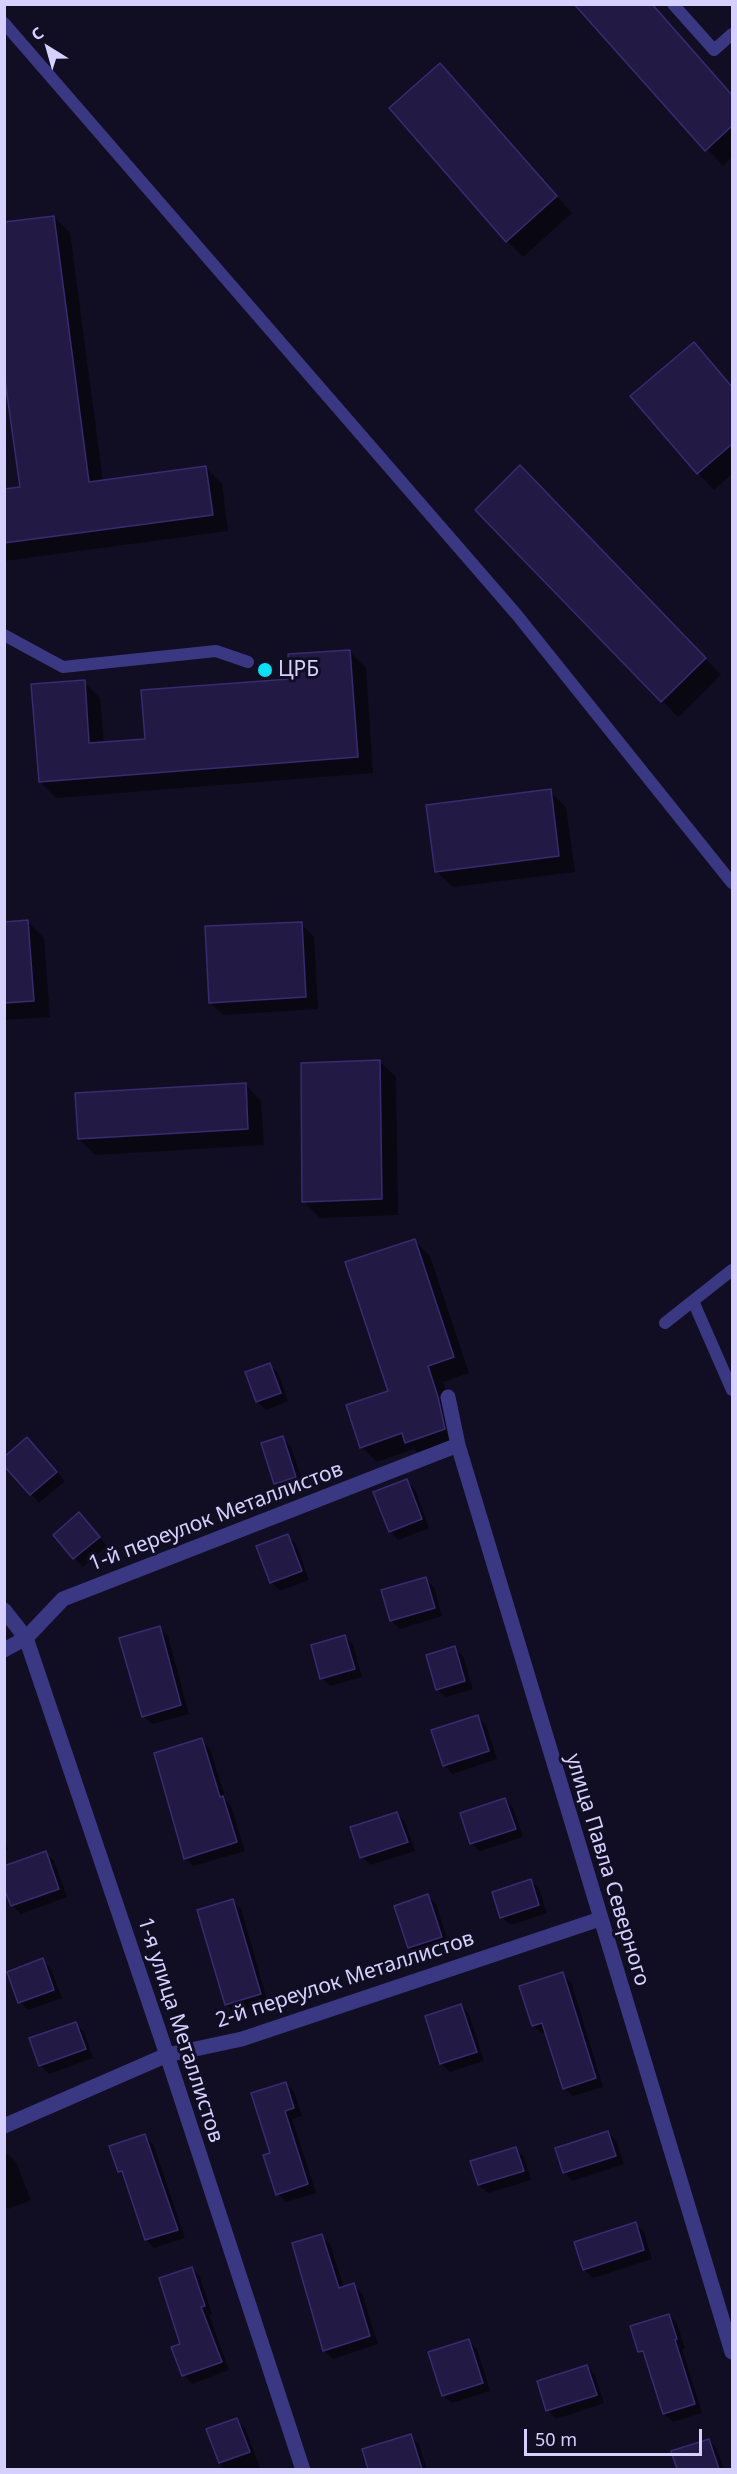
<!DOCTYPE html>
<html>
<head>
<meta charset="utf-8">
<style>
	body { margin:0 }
	#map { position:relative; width:737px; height:2474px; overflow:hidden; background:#110e23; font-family:"Noto Sans",sans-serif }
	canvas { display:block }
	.frame { position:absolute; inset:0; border:6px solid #d6d0ff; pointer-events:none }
	.north { position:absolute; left:18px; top:18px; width:60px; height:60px; -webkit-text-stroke:4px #110e23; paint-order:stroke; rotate:323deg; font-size:16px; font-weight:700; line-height:24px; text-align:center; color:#d6d0ff }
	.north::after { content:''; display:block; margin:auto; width:21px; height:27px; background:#d6d0ff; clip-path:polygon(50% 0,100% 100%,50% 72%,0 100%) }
	.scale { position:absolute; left:524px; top:2429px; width:178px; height:27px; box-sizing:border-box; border:3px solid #d6d0ff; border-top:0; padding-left:8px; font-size:18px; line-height:21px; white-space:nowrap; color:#d6d0ff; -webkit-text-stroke:4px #110e23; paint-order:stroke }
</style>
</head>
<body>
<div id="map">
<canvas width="737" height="2474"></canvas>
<div class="frame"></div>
<div class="north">С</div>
<div class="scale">50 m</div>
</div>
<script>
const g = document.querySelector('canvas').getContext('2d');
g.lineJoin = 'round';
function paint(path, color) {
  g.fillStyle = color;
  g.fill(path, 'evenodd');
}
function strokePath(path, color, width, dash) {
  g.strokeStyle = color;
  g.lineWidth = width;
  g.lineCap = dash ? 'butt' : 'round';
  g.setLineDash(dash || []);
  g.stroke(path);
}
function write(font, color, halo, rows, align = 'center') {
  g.font = font + ' "Noto Sans",sans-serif';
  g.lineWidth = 6;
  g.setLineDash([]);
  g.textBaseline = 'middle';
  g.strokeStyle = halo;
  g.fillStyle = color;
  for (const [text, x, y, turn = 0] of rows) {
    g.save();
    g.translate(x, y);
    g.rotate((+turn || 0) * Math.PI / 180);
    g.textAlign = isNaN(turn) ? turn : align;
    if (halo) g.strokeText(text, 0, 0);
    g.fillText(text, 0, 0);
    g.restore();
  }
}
paint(new Path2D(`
	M 576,4 L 652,4 L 732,95 L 732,157 L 723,166 Z
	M 440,65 L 572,213 L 523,257 L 507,241 Z
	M 54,217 L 70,233 L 103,481 L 206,468 L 222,484 L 228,531 L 4,561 L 4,491 L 21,488 Z
	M 693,344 L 732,387 L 732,474 L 714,490 L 698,473 Z
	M 536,484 L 721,675 L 678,717 L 662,701 Z
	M 349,651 L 366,668 L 373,773 L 56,798 L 40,782 L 84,682 L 100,698 L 104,744 L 146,740 L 292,680 Z
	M 550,791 L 566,807 L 575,872 L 453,887 L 436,871 Z
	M 28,922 L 44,938 L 50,1017 L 4,1020 L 4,923 Z
	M 301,924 L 314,937 L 318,1009 L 223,1015 L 210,1002 Z
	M 379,1061 L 396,1077 L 398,1215 L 320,1218 L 304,1202 Z
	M 245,1084 L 261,1101 L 264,1145 L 96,1155 L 79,1139 Z
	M 415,1241 L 430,1256 L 469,1373 L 443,1382 L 453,1414 L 459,1445 L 422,1457 L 414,1449 L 377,1462 L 362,1447 L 390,1392 Z
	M 269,1365 L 278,1373 L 288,1401 L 266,1410 L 257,1401 Z
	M 283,1438 L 291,1447 L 304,1485 L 284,1492 L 275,1483 Z
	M 36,1447 L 65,1481 L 39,1503 L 4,1464 Z
	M 406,1481 L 415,1489 L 429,1528 L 398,1540 L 390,1531 Z
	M 87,1523 L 107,1546 L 83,1567 L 55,1535 Z
	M 287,1536 L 296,1544 L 309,1580 L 280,1591 L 271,1582 Z
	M 425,1579 L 434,1587 L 442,1616 L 400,1629 L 391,1620 Z
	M 159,1628 L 168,1636 L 189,1714 L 152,1724 L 143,1716 Z
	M 345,1637 L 353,1645 L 362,1677 L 330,1686 L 322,1678 Z
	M 455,1648 L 463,1656 L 473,1689 L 446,1697 L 437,1689 Z
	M 477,1717 L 486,1725 L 497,1759 L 453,1774 L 444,1765 Z
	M 202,1740 L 210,1749 L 226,1800 L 231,1806 L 245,1851 L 193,1866 L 185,1858 Z
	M 505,1799 L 513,1808 L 523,1837 L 480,1851 L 471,1843 Z
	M 397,1813 L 405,1822 L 415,1851 L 370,1865 L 362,1857 Z
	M 4,1839 L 8,1850 L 4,1851 Z
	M 45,1853 L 54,1861 L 67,1897 L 21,1914 L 12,1905 Z
	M 530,1880 L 539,1889 L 547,1913 L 510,1925 L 501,1917 Z
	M 427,1896 L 436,1904 L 449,1945 L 418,1955 L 409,1947 Z
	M 232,1901 L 241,1909 L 268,2003 L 234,2013 L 226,2004 Z
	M 43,1960 L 51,1969 L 62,1998 L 28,2010 L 20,2002 Z
	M 562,1974 L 571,1982 L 603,2087 L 573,2096 L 564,2088 L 546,2032 L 541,2033 L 533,2025 Z
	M 461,2006 L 469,2014 L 484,2061 L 450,2072 L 441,2063 Z
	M 75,2024 L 84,2032 L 93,2058 L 49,2074 L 40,2065 Z
	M 286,2083 L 294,2092 L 302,2116 L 292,2119 L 316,2193 L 286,2202 L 277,2194 L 272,2154 Z
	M 608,2132 L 616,2141 L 624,2164 L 572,2181 L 564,2172 Z
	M 144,2136 L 153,2144 L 185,2238 L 154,2248 L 146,2239 L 127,2179 L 119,2171 Z
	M 515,2148 L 524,2157 L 531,2180 L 488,2193 L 479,2185 Z
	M 8,2154 L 16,2162 L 31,2200 L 8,2209 L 4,2206 L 4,2155 Z
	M 635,2224 L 644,2232 L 652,2259 L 593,2278 L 584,2269 Z
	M 322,2236 L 330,2244 L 344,2288 L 353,2285 L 362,2294 L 378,2344 L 333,2359 L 324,2350 Z
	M 192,2269 L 200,2277 L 212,2314 L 209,2315 L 229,2370 L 192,2384 L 184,2375 L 182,2345 Z
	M 669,2315 L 677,2324 L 685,2348 L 682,2349 L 702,2413 L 673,2422 L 664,2414 L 646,2358 L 640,2351 Z
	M 469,2341 L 477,2349 L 490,2391 L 452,2403 L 443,2395 Z
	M 587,2366 L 595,2375 L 604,2403 L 556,2419 L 548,2411 L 539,2382 Z
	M 237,2420 L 245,2428 L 261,2470 L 223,2470 L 208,2430 Z
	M 410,2436 L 419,2444 L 427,2470 L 370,2470 L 364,2450 Z
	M 709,2440 L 717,2449 L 724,2470 L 679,2470 L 673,2452 Z`), '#0007');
const building = new Path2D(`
	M 574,4 L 652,4 L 732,95 L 732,126 L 705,151 Z
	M 440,63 L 557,196 L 506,242 L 389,108 Z
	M 54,216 L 89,482 L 206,466 L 213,515 L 4,543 L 4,489 L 20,487 L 4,373 L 4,222 Z
	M 694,342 L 732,387 L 732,444 L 697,474 L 630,396 Z
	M 520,465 L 706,658 L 661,702 L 475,510 Z
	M 350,650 L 358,757 L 39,782 L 31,684 L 85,680 L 89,743 L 145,739 L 141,690 L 290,679 L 288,654 Z
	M 551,789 L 559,856 L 435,872 L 426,805 Z
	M 28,920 L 34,1001 L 4,1003 L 4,922 Z
	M 302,922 L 306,997 L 209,1003 L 205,926 Z
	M 380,1060 L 382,1199 L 302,1202 L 301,1063 Z
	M 246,1083 L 248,1129 L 78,1139 L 75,1093 Z
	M 415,1239 L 454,1357 L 428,1366 L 438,1397 L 445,1429 L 405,1443 L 402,1433 L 360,1448 L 346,1405 L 388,1391 L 345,1262 Z
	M 270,1363 L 281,1393 L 256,1402 L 245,1372 Z
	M 283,1436 L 296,1477 L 274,1484 L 261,1443 Z
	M 27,1437 L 57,1472 L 30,1495 L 4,1466 L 4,1457 Z
	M 407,1479 L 422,1519 L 389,1532 L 373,1492 Z
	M 79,1512 L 100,1537 L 73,1559 L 53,1535 Z
	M 288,1534 L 302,1571 L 270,1583 L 256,1546 Z
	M 426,1577 L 435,1608 L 390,1621 L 381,1590 Z
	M 160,1626 L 181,1705 L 142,1717 L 119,1638 Z
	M 345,1635 L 355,1669 L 320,1679 L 311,1645 Z
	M 455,1646 L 465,1681 L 436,1690 L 426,1655 Z
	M 478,1715 L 489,1751 L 443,1766 L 431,1730 Z
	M 202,1738 L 220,1797 L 223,1796 L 237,1842 L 184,1859 L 154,1753 Z
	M 505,1798 L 516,1829 L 470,1844 L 460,1813 Z
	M 397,1812 L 408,1842 L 360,1858 L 350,1827 Z
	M 46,1851 L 59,1889 L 11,1906 L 4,1888 L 4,1866 Z
	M 531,1879 L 539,1905 L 500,1918 L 492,1892 Z
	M 428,1894 L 442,1937 L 408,1948 L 394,1906 Z
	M 233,1899 L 261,1994 L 225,2005 L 197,1910 Z
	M 43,1958 L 54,1990 L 18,2003 L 7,1972 Z
	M 563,1972 L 596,2078 L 563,2089 L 542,2023 L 532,2026 L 519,1986 Z
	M 461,2004 L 477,2052 L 440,2064 L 425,2016 Z
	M 76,2022 L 86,2049 L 39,2066 L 29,2038 Z
	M 286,2082 L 294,2108 L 285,2111 L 308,2184 L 276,2195 L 263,2155 L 270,2153 L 251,2093 Z
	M 608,2131 L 616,2156 L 563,2173 L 555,2148 Z
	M 145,2134 L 178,2230 L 145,2240 L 122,2171 L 118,2172 L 109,2146 Z
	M 516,2147 L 524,2171 L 478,2185 L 470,2161 Z
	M 636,2222 L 644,2250 L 583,2270 L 574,2242 Z
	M 322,2234 L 339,2288 L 354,2283 L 370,2336 L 323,2351 L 292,2243 Z
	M 192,2267 L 205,2306 L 201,2307 L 222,2362 L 182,2376 L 171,2347 L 180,2344 L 159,2278 Z
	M 669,2314 L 677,2339 L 675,2340 L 695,2404 L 663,2414 L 643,2351 L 638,2352 L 630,2326 Z
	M 469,2339 L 483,2383 L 442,2396 L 428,2352 Z
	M 587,2365 L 597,2395 L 546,2411 L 537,2381 Z
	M 237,2418 L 250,2452 L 219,2463 L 206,2429 Z
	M 411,2434 L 422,2469 L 368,2469 L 362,2449 Z
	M 709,2439 L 719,2469 L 677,2469 L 671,2451 Z`);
paint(building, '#221a45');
strokePath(building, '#392b71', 1.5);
strokePath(new Path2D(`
	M 673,4 L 714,50 L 732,34
	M 4,23 L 517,615 L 732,883
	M 4,635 L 63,667 L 216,651 L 248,662
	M 693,1301 L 732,1390
	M 665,1323 L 732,1270`), '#3b3883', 12);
strokePath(new Path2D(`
	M 448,1397 L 458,1445 L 732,2352
	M 4,1610 L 26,1638 L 167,2055 L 303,2470
	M 4,1650 L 26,1638 L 63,1599 L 458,1445
	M 4,2126 L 167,2055 L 242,2039 L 600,1919`), '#3b3883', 15);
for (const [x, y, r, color] of [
	[265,670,8,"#00e1fb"]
]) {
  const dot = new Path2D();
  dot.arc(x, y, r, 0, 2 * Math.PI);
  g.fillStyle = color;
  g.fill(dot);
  strokePath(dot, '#110e23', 2);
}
write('21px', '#d6d0ff', '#110e23', [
	["ЦРБ",278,670]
], 'left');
write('21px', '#d6d0ff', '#110e23', [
	["1-й переулок Металлистов",216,1517,-21],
	["улица Павла Северного",607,1870,73],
	["2-й переулок Металлистов",345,1980,-18],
	["1-я улица Металлистов",180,2030,72]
]);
</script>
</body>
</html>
